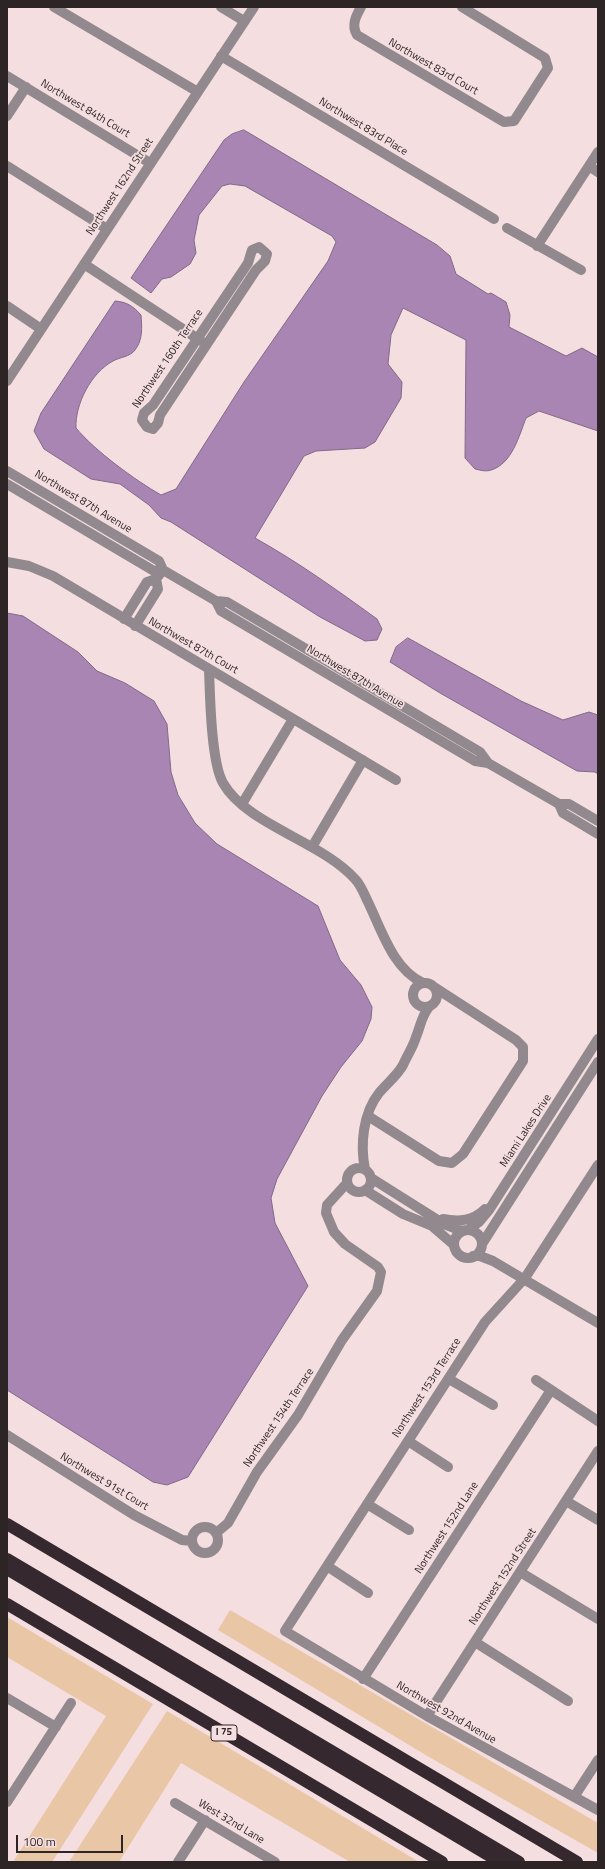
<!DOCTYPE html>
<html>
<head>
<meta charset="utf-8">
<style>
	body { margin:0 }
	#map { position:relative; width:605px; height:1869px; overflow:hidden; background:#f4dee0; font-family:"Titillium Web",sans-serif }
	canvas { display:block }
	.frame { position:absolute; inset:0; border:8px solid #2c2425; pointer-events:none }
	.scale { position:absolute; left:16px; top:1835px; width:107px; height:18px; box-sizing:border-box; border:2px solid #2c2425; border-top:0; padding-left:5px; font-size:12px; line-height:14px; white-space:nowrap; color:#2c2425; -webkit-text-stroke:3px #f4dee0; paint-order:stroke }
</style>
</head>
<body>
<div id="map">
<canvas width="605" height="1869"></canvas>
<div class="frame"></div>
<div class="scale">100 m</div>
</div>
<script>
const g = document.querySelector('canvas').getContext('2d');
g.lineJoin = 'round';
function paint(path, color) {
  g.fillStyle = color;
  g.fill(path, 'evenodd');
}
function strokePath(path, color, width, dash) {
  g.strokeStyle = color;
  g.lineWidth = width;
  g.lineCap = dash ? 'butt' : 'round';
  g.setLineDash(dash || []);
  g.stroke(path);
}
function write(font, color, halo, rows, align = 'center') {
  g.font = font + ' "Titillium Web",sans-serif';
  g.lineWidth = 3.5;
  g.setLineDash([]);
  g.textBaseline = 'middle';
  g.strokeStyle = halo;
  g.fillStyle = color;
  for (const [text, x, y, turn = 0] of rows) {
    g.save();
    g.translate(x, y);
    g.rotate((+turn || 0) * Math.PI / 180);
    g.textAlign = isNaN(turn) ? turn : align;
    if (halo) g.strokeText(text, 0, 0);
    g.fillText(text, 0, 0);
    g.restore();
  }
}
paint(new Path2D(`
	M 230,1610 L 598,1823 L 598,1853 L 429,1757 L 218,1630 Z
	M 7,1617 L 153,1704 L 52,1862 L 13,1862 L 106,1716 L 7,1657 Z
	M 167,1711 L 396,1848 L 419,1862 L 350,1862 L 181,1763 L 119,1862 L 69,1862 Z`), '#e9c7a6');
const water = new Path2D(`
	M 244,130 L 437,245 L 450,256 L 456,274 L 488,294 L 491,293 L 506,302 L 510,315 L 509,327 L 566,356 L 582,348 L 598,357 L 598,431 L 539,411 L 526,418 C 519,436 512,464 491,470 C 486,472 480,470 475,469 L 465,458 L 466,340 L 403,308 L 391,335 L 388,364 L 402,382 L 401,398 L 375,442 L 365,448 L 316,451 L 304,456 L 255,538 C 298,562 337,590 377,619 L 382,629 L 377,640 L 365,641 L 320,617 L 171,522 L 161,518 L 149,505 L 120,484 L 91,479 L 44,449 L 34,431 L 41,413 L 115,301 C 127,302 133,306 141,315 C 142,327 143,340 135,350 C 130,357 120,357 113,361 C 91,373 75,404 76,428 C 95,451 135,480 161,495 L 176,489 L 244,382 L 328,261 L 336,242 L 332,236 L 245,186 L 230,184 L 222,186 L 199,215 L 194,240 L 196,253 L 190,264 L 171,277 L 162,279 L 151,293 L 131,278 L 224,140 L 232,134 Z
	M 7,613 L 23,616 L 78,652 L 97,671 L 125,683 L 154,701 L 167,724 L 171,772 L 178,795 L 195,823 L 217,844 L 318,906 L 340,960 L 361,985 L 372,1007 L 371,1019 L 362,1041 L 341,1067 L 322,1096 L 277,1179 L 271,1198 L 275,1223 L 308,1286 L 188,1477 L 167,1485 L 153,1482 L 7,1390 Z
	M 408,638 L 521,701 L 563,720 L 589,712 L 598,715 L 598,774 L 595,772 L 577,771 L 440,693 L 390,662 L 396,647 Z`);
paint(water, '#a885b2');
strokePath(water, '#836888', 1);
strokePath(new Path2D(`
	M 54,7 L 198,92
	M 221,7 L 244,21
	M 361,7 C 356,16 351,25 357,35 L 504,122 L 514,121 L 548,68 L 545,58 L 462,7
	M 221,56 L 494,219
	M 7,76 L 150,163
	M 7,116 L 26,87
	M 7,166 L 107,229
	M 589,166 L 598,172
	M 507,228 L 581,270
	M 537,246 L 598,152
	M 259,247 L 267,254 L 265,261 L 256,270 L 160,415 L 158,423 L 153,429 L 147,427 L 142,420 L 144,413 L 153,405 L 248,263 L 252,250 Z
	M 84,264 L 201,341
	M 7,306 L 41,329
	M 7,381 L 254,7
	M 7,471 L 159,561 L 163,570
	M 7,484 L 154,571 L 163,570 L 216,601 L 227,602 L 480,752 L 488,763 L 559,804 L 569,804 L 598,821
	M 7,562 L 29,566 L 53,576 L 396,780
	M 216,601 L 221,611 L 475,761 L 488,763
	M 124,619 L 147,582 L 156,579 L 163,570
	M 135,626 L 158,589 L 156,579
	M 209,669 C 210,695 211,762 223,783 C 247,825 321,841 355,879 C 361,885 364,894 368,902 C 382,931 393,969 423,983
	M 242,804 L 293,719
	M 559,804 L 563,813 L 598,834
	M 312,847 L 363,760
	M413 995a12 12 0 1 1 24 0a12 12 0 1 1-24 0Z
	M 368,1116 L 439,1161 L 452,1163 L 463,1154 L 523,1061 L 523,1047 L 516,1040 L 434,987
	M 598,1165 L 525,1278 L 485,1322 L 285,1631 L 427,1716 L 598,1810
	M347 1180a12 12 0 1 1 24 0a12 12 0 1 1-24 0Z
	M 365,1169 C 360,1145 363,1113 379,1093 C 387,1083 397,1076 403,1065 C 407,1056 413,1047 416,1037 C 421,1025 421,1017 429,1007
	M 371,1178 L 444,1224 L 462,1231
	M 365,1190 L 403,1214 L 432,1226 L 454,1245
	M 443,1219 C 459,1222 473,1221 485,1209
	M 468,1230 L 479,1222 L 489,1210 L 598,1039
	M454 1244a14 14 0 1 1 28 0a14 14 0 1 1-28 0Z
	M 482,1244 L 598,1062
	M 473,1256 L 480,1256 L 493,1261 L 598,1323
	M 449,1379 L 493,1405
	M 536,1380 L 598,1421
	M 7,1435 L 134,1515 L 182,1540 L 192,1541
	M 408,1441 L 448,1467
	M 566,1501 L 598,1520
	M 367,1504 L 409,1530
	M192 1540a13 13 0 1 1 26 0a13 13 0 1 1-26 0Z
	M 216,1533 L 228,1523 L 257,1472 L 298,1415 L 342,1340 L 377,1291 L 381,1272 L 378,1267 L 345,1244 L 334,1232 L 326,1213 L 327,1205 L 347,1183
	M 327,1566 L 368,1593
	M 520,1572 L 598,1619
	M 475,1642 L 568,1701
	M 363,1679 L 551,1390
	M 7,1698 L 56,1727
	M 427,1716 L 598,1451
	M 574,1797 L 598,1760
	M 7,1802 L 71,1703
	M 175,1803 L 275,1862
	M 178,1862 L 205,1820`), '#91898d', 10);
strokePath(new Path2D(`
	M 7,1524 L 577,1862
	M 7,1559 L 519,1862
	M 7,1569 L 500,1862
	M 7,1604 L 442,1862`), '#36282f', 12);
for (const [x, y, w] of [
	[224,1733,26]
]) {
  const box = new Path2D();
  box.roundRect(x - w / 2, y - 8, w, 16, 3);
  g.fillStyle = '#f4dee0';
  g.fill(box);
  strokePath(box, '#2c2425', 1);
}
write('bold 10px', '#2c2425', null, [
	["I 75",224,1733]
]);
write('11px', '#2c2425', '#f4dee0', [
	["Northwest 83rd Court",433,67,30],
	["Northwest 84th Court",85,109,31],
	["Northwest 83rd Place",363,127,31],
	["Northwest 162nd Street",120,187,-57],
	["Northwest 160th Terrace",168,359,-56],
	["Northwest 87th Avenue",83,502,31],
	["Northwest 87th Court",193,646,30],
	["Northwest 87th Avenue",355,677,31],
	["Miami Lakes Drive",526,1131,-57],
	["Northwest 153rd Terrace",427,1388,-57],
	["Northwest 154th Terrace",279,1418,-56],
	["Northwest 91st Court",104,1482,31],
	["Northwest 152nd Lane",447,1528,-57],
	["Northwest 152nd Street",503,1577,-57],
	["Northwest 92nd Avenue",446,1713,30],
	["West 32nd Lane",231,1822,31]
]);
</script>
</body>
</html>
